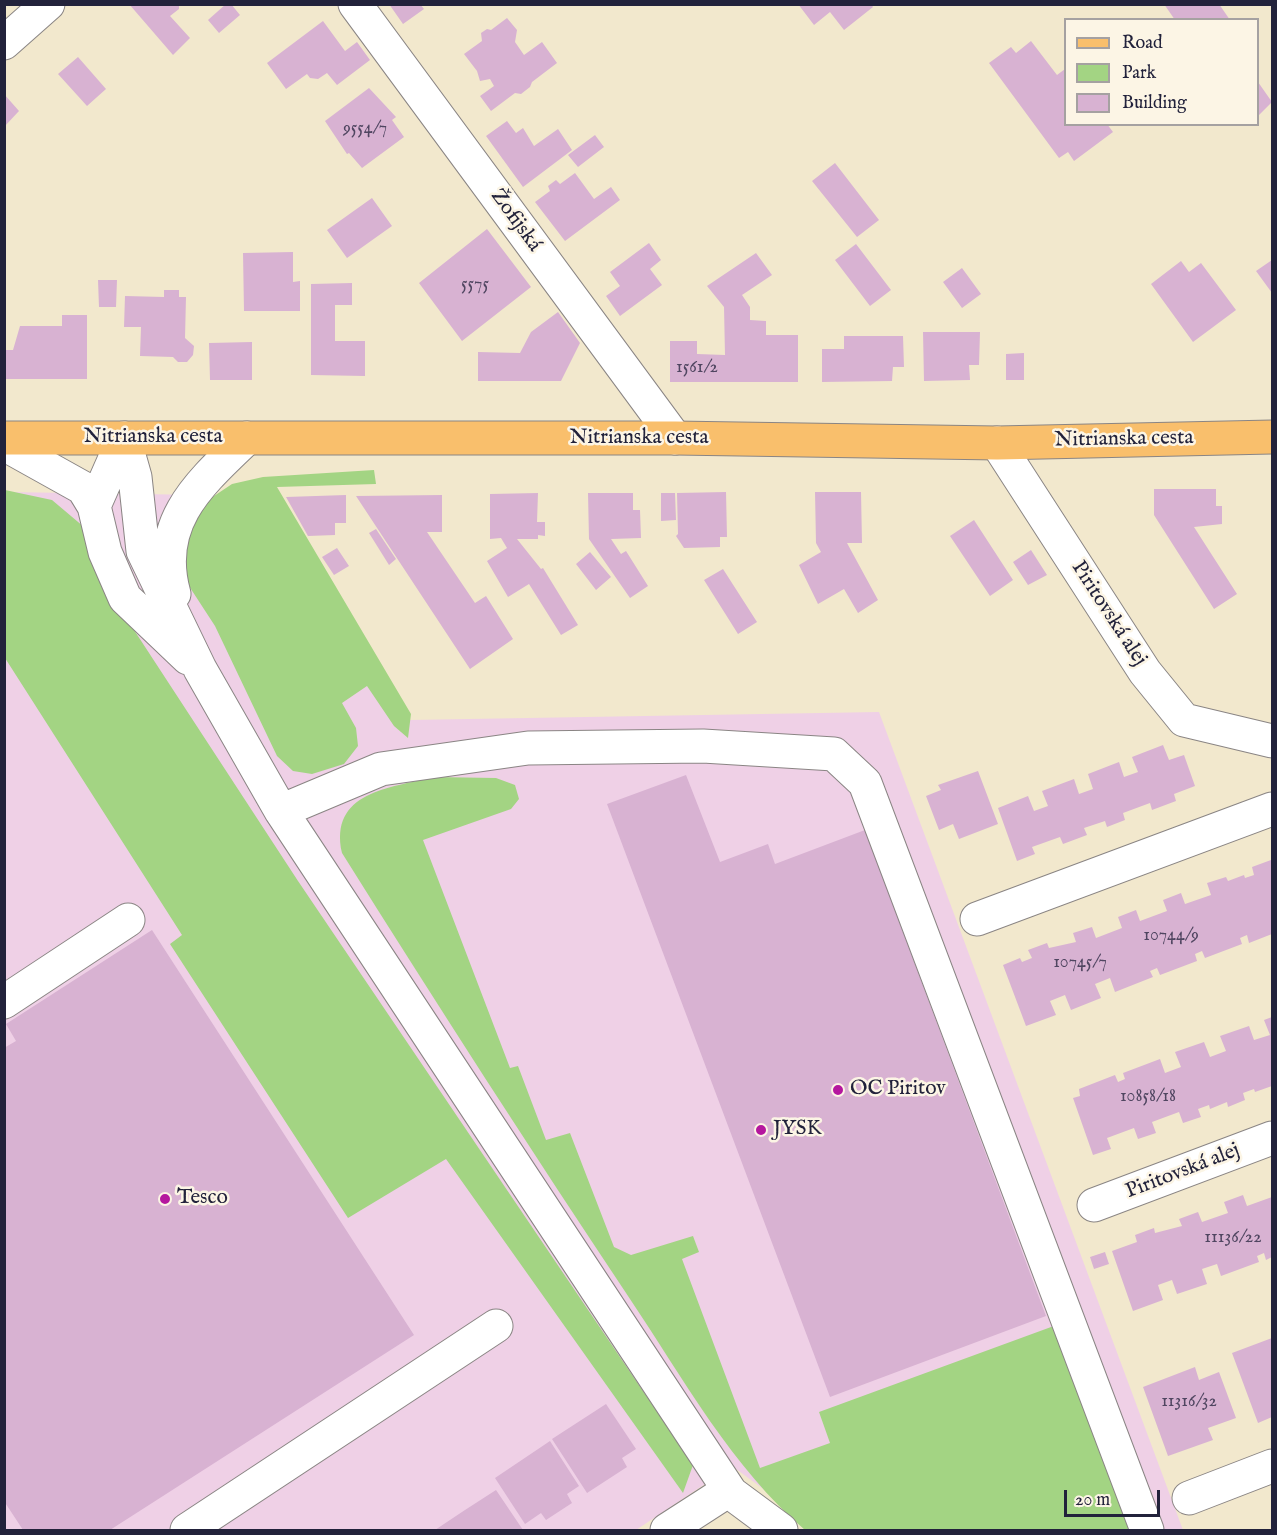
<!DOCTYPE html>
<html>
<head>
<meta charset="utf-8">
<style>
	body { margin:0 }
	#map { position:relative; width:1277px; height:1535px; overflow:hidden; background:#f2e8cd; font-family:"IM FELL English",serif }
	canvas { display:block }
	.frame { position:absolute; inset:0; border:6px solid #22223b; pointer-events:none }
	.legend { position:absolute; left:1064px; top:18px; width:195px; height:108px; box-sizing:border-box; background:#fcf5e5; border:2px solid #a5a1a1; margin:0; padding:8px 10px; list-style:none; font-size:18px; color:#22223b }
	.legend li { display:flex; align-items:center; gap:12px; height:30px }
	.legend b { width:30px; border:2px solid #a5a1a1 }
	.scale { position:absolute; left:1064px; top:1490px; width:96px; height:27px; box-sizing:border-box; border:3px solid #22223b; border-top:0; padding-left:8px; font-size:18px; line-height:21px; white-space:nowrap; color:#22223b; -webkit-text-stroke:4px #fcf5e5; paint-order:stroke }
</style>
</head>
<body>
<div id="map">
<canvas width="1277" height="1535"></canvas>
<div class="frame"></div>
<ul class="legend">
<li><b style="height:8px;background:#f9bf6c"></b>Road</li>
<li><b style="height:16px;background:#a3d483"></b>Park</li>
<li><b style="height:16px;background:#d8b2d2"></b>Building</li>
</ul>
<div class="scale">20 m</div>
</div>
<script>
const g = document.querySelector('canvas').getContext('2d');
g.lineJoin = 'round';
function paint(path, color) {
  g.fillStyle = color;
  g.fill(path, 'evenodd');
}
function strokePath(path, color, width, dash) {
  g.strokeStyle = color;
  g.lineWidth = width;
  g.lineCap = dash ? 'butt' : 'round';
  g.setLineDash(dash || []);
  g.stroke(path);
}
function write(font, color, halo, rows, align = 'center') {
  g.font = font + ' "IM FELL English",serif';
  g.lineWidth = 5;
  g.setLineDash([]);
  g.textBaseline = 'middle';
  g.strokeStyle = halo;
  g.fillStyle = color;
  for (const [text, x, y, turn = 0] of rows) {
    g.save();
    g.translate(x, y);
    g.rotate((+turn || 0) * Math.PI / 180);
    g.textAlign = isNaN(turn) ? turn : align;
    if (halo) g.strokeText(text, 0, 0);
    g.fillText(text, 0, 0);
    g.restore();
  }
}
paint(new Path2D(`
	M 5,492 L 269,496 L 410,720 L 879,712 L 1183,1530 L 819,1530 L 732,1466 L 636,1530 L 5,1530 Z`), '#efd0e6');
paint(new Path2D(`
	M 374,470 L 376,484 L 277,487 L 411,714 L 408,738 L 394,726 L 367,686 L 342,703 L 356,728 L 358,746 L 344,764 L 312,774 L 293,771 L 277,756 L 215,626 L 187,583 L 184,551 L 190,530 L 202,504 L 232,484 L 263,477 Z
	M 5,490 L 52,500 L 84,527 L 102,581 L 298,881 L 693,1465 L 683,1493 L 446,1159 L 348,1218 L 170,944 L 182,935 L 5,658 Z
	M 434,777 L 496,778 L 515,785 L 519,799 L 511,809 L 423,840 L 510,1068 L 518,1066 L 546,1140 L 570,1133 L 614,1247 L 631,1255 L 693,1236 L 699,1252 L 682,1259 L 760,1468 L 830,1443 L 819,1412 L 1062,1323 L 1139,1530 L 805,1530 C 732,1468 683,1378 630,1299 C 532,1152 436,1003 342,853 C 329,792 389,788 434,777 Z`), '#a3d483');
paint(new Path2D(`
	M 129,4 L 179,4 L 179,9 L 170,16 L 190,38 L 173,55 Z
	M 226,4 L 231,4 L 240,15 L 219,33 L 208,20 Z
	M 389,4 L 420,4 L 424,9 L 403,24 Z
	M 798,4 L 871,4 L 873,7 L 844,30 L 830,12 L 814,25 Z
	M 1164,4 L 1219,4 L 1230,20 L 1175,20 Z
	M 507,18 L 517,30 L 515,42 L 524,55 L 542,42 L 557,63 L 532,82 L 530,87 L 521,94 L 515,93 L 491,111 L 480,96 L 494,86 L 490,79 L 480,81 L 477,71 L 464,54 L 482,41 L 481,33 L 487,29 L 491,30 Z
	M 323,21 L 345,51 L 357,42 L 370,60 L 337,85 L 327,73 L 318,79 L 310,78 L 307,74 L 286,89 L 267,63 Z
	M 1031,41 L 1057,75 L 1065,69 L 1065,124 L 1107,124 L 1113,132 L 1074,161 L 1068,152 L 1059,158 L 989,63 L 1011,47 L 1016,53 Z
	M 78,57 L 106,89 L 87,106 L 58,74 Z
	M 1258,82 L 1272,102 L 1258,116 Z
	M 369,88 L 396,117 L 392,120 L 404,137 L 362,168 L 349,153 L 347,154 L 325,121 Z
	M 4,94 L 19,111 L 4,127 Z
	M 507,121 L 516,133 L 523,128 L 534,146 L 558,129 L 572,150 L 523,187 L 486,136 Z
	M 595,135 L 604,147 L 578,167 L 568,155 Z
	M 835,163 L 879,220 L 857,237 L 812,181 Z
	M 575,173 L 594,199 L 611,187 L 620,200 L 565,241 L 535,202 L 550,191 L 548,186 L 556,180 L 560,184 Z
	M 372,198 L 392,226 L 347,258 L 327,230 Z
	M 487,229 L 531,287 L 462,341 L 419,283 Z
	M 649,243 L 661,260 L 650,269 L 662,285 L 620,316 L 606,296 L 620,286 L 610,272 Z
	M 856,244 L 891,290 L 870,306 L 835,260 Z
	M 293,252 L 293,282 L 300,281 L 300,311 L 244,311 L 243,253 Z
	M 756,253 L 772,275 L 742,295 L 750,307 L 750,320 L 766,321 L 766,335 L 798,335 L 798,382 L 670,382 L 670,341 L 697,341 L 697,354 L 725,355 L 724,307 L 707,286 Z
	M 1272,260 L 1272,293 L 1256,271 Z
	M 1181,261 L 1189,272 L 1201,263 L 1236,310 L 1193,342 L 1151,284 Z
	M 962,268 L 981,294 L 962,308 L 943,282 Z
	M 98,280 L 117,280 L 116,307 L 99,307 Z
	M 352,283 L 352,305 L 335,305 L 335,341 L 365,341 L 365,376 L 311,375 L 311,284 Z
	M 164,290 L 179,290 L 179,297 L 186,297 L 185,338 L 194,346 L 193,355 L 187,362 L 178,362 L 173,357 L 140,356 L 141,327 L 124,327 L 125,296 L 164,297 Z
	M 558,312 L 580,343 L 561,381 L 478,381 L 478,352 L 520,353 L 531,332 Z
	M 62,315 L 87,315 L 87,379 L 4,379 L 4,350 L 13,350 L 20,326 L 62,326 Z
	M 923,332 L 980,332 L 979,365 L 969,365 L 970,380 L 924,381 Z
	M 844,336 L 903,336 L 904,367 L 893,367 L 892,381 L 822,382 L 822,349 L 844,349 Z
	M 252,342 L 252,380 L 210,380 L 209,343 Z
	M 1024,353 L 1024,380 L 1006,380 L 1006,354 Z
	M 1154,489 L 1216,489 L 1216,506 L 1222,506 L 1222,524 L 1194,527 L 1237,594 L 1214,609 L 1154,515 Z
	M 726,492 L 727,537 L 720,537 L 720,547 L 684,548 L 676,536 L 678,534 L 677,493 Z
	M 815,492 L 861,492 L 862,543 L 847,543 L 878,600 L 858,613 L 844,589 L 818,604 L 799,565 L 821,552 L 816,543 Z
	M 538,493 L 537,522 L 545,522 L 545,536 L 538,535 L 538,539 L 517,539 L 541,569 L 543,568 L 578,625 L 561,635 L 529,584 L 508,597 L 487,561 L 507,548 L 501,538 L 490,539 L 490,494 Z
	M 588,493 L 633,493 L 633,510 L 640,510 L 641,538 L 611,539 L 621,554 L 626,551 L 648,586 L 630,598 L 589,539 Z
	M 661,493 L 675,493 L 676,520 L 661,521 Z
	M 346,495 L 346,523 L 335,523 L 335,535 L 308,536 L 286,497 Z
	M 442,495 L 442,532 L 427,532 L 475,603 L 486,596 L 513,639 L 470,669 L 356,496 Z
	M 974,520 L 1013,580 L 990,596 L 950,536 Z
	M 376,529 L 396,559 L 389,565 L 369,533 Z
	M 337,548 L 349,566 L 334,575 L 322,557 Z
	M 1031,550 L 1047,575 L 1028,585 L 1013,562 Z
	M 590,552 L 611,577 L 596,590 L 576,564 Z
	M 723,569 L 757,622 L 738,634 L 704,580 Z
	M 1163,745 L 1169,760 L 1184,755 L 1195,786 L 1174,794 L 1176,801 L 1152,810 L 1150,803 L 1123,813 L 1125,820 L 1107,827 L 1105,821 L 1084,828 L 1087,835 L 1063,844 L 1060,837 L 1032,847 L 1035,854 L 1017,861 L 998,808 L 1028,796 L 1034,811 L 1048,806 L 1042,791 L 1074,779 L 1079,794 L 1093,789 L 1088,774 L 1119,762 L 1124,777 L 1138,772 L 1132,757 Z
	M 978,771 L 998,824 L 959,839 L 953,824 L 939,830 L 926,796 L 941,790 L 938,785 Z
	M 686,775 L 720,862 L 768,844 L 775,864 L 865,830 L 1046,1316 L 830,1397 L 607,804 Z
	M 1271,860 L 1272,934 L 1249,943 L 1247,935 L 1240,938 L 1242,944 L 1205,958 L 1202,951 L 1195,954 L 1197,961 L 1160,975 L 1157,968 L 1150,971 L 1153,977 L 1115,992 L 1110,978 L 1095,984 L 1101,998 L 1071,1010 L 1065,995 L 1050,1001 L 1056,1015 L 1026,1026 L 1003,965 L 1020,958 L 1022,962 L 1032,958 L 1028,950 L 1047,943 L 1049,948 L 1076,942 L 1073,933 L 1092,927 L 1096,938 L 1122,928 L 1118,917 L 1136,910 L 1140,921 L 1167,911 L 1163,900 L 1181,893 L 1185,904 L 1211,895 L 1207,883 L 1226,877 L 1228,881 L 1244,875 L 1245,878 L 1254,875 L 1252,867 Z
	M 152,930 L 414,1335 L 110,1530 L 23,1530 L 4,1501 L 4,1048 L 16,1041 L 6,1024 Z
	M 1272,1017 L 1272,1086 L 1255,1092 L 1254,1089 L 1243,1093 L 1245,1100 L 1228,1107 L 1227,1102 L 1210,1109 L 1209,1105 L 1198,1109 L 1201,1117 L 1183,1123 L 1179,1112 L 1152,1122 L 1156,1133 L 1138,1139 L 1134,1128 L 1107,1138 L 1111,1149 L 1093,1155 L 1073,1098 L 1080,1096 L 1079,1089 L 1115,1075 L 1118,1082 L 1125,1079 L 1123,1073 L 1160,1059 L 1165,1073 L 1181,1067 L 1175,1052 L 1204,1042 L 1210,1057 L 1226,1051 L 1220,1036 L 1249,1026 L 1254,1040 L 1270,1035 L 1264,1020 Z
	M 1243,1195 L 1247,1206 L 1272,1197 L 1272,1257 L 1266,1260 L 1264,1253 L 1257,1256 L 1259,1262 L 1221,1276 L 1217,1264 L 1202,1269 L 1207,1284 L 1177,1294 L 1172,1280 L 1158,1285 L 1163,1300 L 1133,1311 L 1112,1251 L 1137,1242 L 1135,1235 L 1154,1228 L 1155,1233 L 1182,1226 L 1179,1219 L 1198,1212 L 1202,1222 L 1228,1213 L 1224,1202 Z
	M 1105,1252 L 1109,1264 L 1094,1269 L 1090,1257 Z
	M 1272,1338 L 1272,1417 L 1258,1423 L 1232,1353 Z
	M 1195,1367 L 1199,1380 L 1219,1372 L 1236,1418 L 1208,1428 L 1213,1440 L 1168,1456 L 1143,1387 Z
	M 606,1404 L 636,1449 L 622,1458 L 627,1467 L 587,1493 L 552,1439 Z
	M 550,1441 L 579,1486 L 567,1494 L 572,1503 L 546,1520 L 541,1513 L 525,1524 L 495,1478 Z
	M 496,1490 L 523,1530 L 435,1530 L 465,1510 Z`), '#d8b2d2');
const minor = new Path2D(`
	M 355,4 L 675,438
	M 4,43 L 48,4
	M 124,438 L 135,477 L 143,551 L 200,669 L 281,811 L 731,1493 L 781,1530
	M 997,443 L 1145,672 L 1184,720 L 1272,741
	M 4,444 L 83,488 L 94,506 L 105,552 L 125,598 L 188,658
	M 94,506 L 124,438
	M 174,594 C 154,522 200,483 247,438
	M 281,811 L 381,769 L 528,748 L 703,746 L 834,754 L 865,783 L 1147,1530
	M 977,919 L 1272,809
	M 4,1002 L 128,920
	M 1094,1205 L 1272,1138
	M 1189,1498 L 1272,1466
	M 187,1530 L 496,1326
	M 667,1530 L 729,1490`);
const major = new Path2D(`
	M 4,438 L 675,438 L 997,443 L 1272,437`);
strokePath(minor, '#8a8584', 35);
strokePath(major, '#8a8584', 35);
strokePath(minor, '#fff', 33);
strokePath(major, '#f9bf6c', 33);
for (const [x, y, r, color] of [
	[838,1090,6,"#b5179e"],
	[761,1130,6,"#b5179e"],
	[165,1199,6,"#b5179e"]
]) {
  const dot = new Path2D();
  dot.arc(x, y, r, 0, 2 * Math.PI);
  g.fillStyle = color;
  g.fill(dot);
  strokePath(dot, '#fcf5e5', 2);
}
write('18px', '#504661', null, [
	["9554/7",365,129],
	["5575",475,285],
	["1561/2",697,368],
	["10744/9",1171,936],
	["10745/7",1080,963],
	["10858/18",1148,1097],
	["11136/22",1233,1238],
	["11316/32",1189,1402]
]);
write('21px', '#22223b', '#fcf5e5', [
	["Žofijská",515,221,54],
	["Nitrianska cesta",153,438],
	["Nitrianska cesta",639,439],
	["Nitrianska cesta",1124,440,-1],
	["Piritovská alej",1108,614,57],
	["Piritovská alej",1183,1172,-21]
]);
write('21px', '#22223b', '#fcf5e5', [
	["OC Piritov",850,1090],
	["JYSK",773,1130],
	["Tesco",177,1199]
], 'left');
</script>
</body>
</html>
